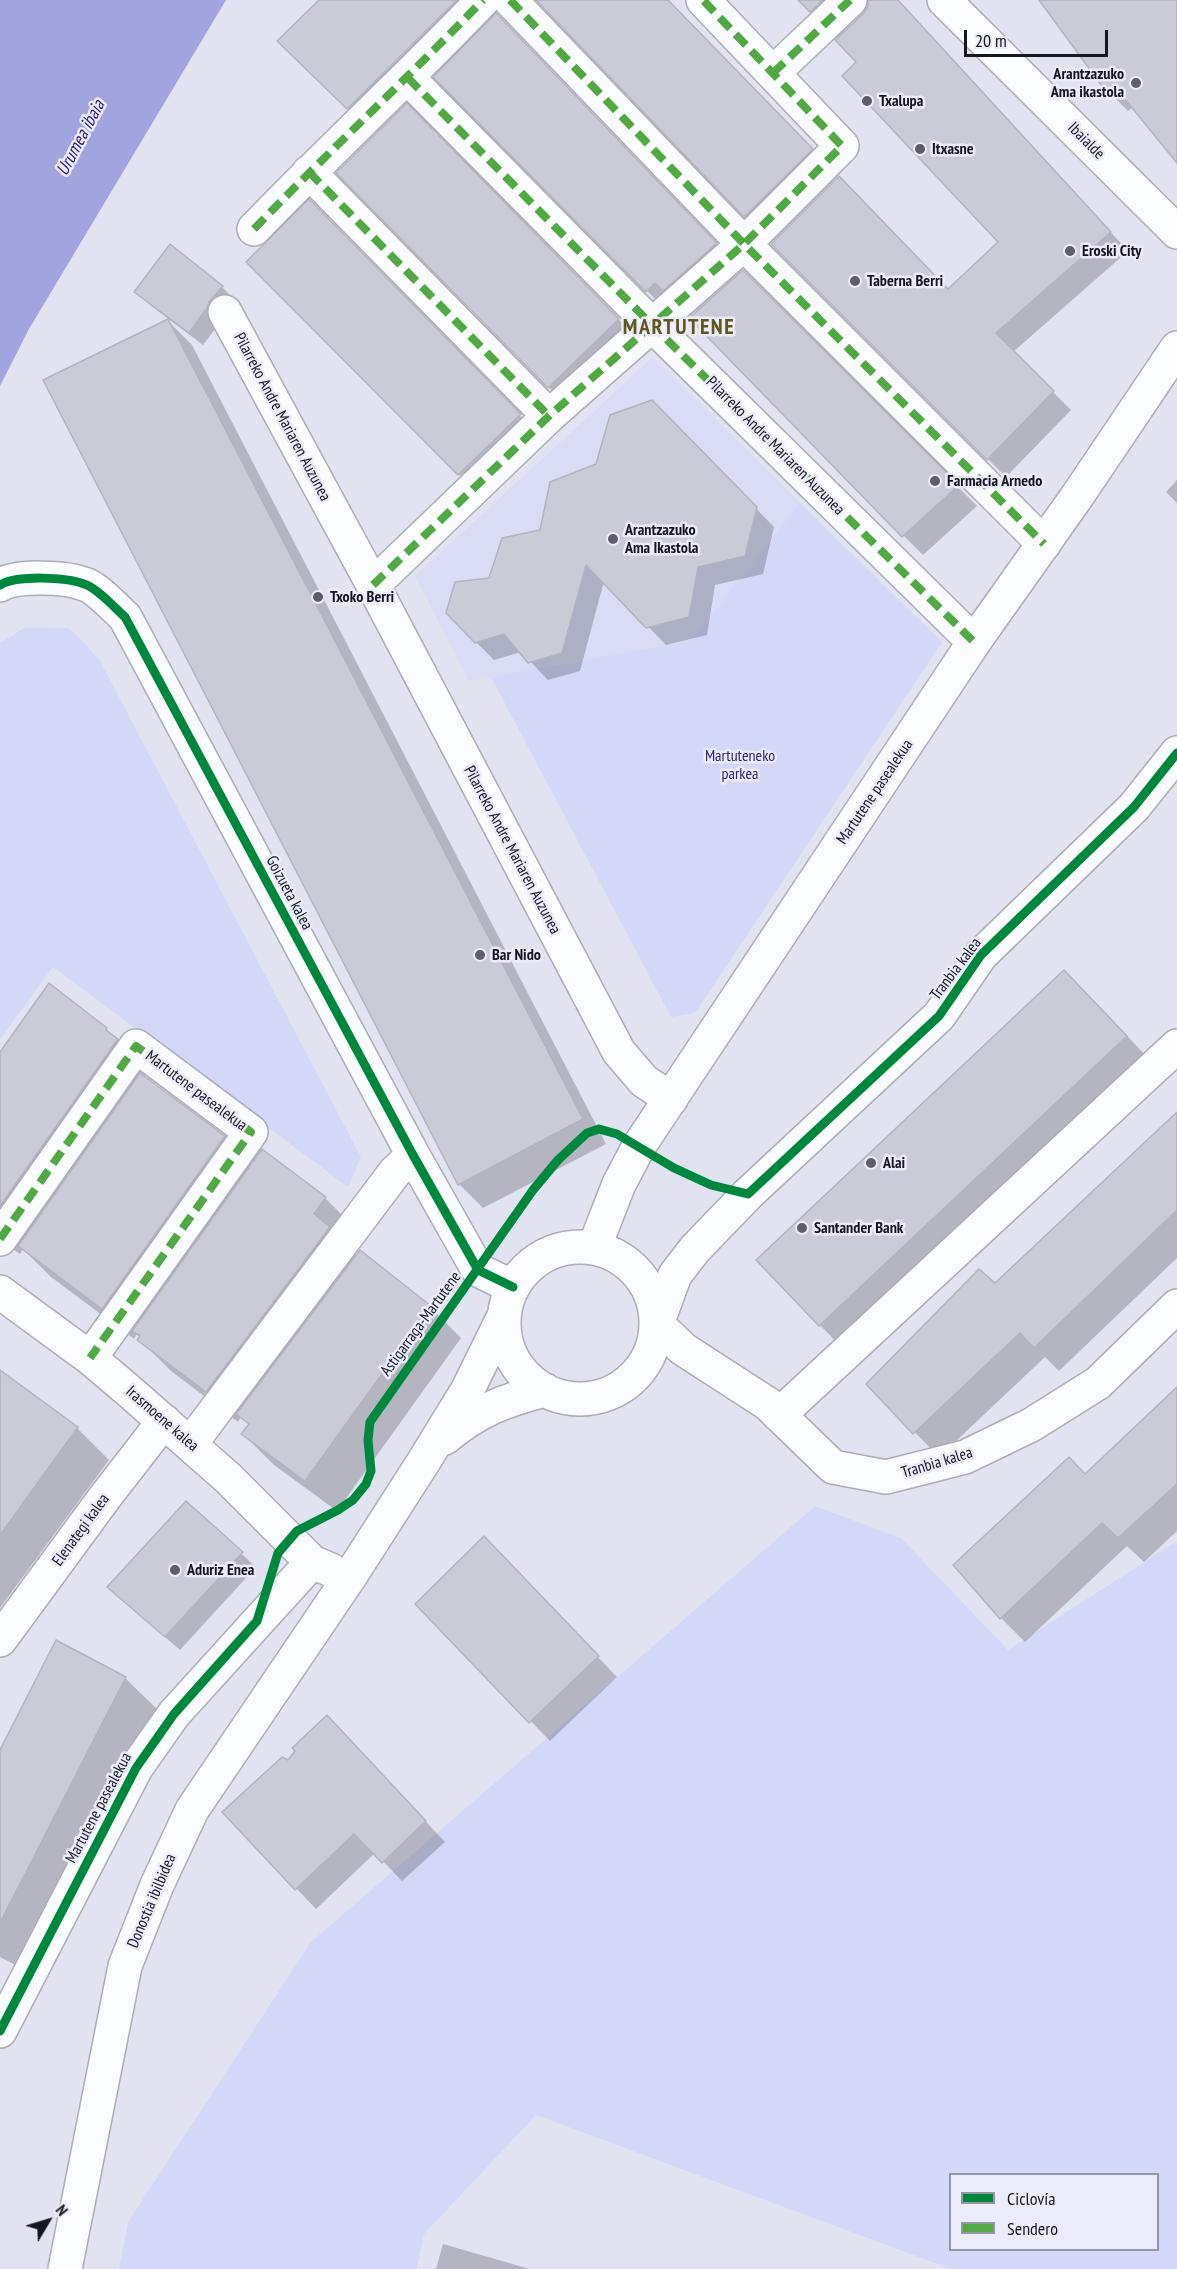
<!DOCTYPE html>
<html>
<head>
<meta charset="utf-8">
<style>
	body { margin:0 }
	#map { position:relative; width:1177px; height:2269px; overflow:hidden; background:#e1e3f1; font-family:"PT Sans Narrow",sans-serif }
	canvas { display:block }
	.legend { position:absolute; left:949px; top:2173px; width:210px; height:78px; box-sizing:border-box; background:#eaecfb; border:2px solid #9596a3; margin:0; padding:8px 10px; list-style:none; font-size:18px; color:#15161e }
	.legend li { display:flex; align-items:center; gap:12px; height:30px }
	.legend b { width:30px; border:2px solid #9596a3 }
	.north { position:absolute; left:18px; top:2191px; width:60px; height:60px; -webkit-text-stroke:4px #eaecfb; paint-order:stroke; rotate:52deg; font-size:16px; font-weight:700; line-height:24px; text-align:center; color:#15161e }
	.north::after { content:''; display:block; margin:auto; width:21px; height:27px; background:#15161e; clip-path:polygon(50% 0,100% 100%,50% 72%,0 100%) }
	.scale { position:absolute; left:964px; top:30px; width:144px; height:27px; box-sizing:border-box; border:3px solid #15161e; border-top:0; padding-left:8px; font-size:18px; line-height:21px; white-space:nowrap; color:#15161e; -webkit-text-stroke:4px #eaecfb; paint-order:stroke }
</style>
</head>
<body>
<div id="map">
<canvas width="1177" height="2269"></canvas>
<ul class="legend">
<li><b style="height:8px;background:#00873e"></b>Ciclovía</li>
<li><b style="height:8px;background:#51a943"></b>Sendero</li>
</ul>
<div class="north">N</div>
<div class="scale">20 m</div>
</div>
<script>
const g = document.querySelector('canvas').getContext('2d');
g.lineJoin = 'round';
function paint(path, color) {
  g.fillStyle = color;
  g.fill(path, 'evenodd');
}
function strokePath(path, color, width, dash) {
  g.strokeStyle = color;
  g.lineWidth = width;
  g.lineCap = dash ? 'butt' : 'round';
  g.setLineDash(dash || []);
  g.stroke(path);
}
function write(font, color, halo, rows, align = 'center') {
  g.font = font + ' "PT Sans Narrow",sans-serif';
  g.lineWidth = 5;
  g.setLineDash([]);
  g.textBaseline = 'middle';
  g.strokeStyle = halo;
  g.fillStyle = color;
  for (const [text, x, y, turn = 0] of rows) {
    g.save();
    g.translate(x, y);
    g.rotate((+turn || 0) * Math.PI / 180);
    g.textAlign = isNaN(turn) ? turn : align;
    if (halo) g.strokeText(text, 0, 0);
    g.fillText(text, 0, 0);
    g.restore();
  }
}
paint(new Path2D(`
	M 653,357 L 800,503 L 690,641 L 469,681 L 415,576 Z`), '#d9dcf4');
paint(new Path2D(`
	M 800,503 L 942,642 L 695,1013 L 671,1017 L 491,677 L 690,641 Z
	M 26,627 L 69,628 L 99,659 L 361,1157 L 348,1187 L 53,967 L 0,1039 L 0,643 Z
	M 815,1506 L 901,1538 L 1008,1650 L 1177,1541 L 1177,2269 L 951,2269 L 536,2115 L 424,2234 L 417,2269 L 119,2269 L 128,2222 L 311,1942 ZM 1158,2174 L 1158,2250 L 950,2250 L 950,2174 Z`), '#d4d8f8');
paint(new Path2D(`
	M 0,0 L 226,0 L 29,329 L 0,386 Z`), '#a1a4de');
paint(new Path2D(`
	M 321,0 L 667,0 L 831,169 L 765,236 L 543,5 L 537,1 L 499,1 L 368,128 L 279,41 Z
	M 800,0 L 863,0 L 829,29 Z
	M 870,0 L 893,0 L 927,32 L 1128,251 L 1013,352 L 1071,410 L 1006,477 L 773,244 L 949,290 L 1000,242 L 858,63 L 864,15 L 869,6 Z
	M 1041,0 L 1177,0 L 1177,160 L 1133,107 L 1128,111 L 1109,92 Z
	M 516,35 L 735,263 L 667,311 L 435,77 Z
	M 407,105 L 638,339 L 568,407 L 338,173 Z
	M 309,201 L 539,435 L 479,494 L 249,262 Z
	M 170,246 L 222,287 L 236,301 L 203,345 L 150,305 L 136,292 Z
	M 743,272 L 977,506 L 923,555 L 903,535 Z
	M 169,320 L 168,321 L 192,345 L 606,1144 L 483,1208 L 459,1184 L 45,381 Z
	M 652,402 L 774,527 L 763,574 L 715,585 L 707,635 L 666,645 L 604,581 L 580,671 L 548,680 L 521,652 L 494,660 L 447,613 L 490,579 L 541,532 Z
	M 1177,480 L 1177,503 L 1166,492 Z
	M 1089,996 L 1151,1061 L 844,1350 L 820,1325 Z
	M 106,1029 L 148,1072 L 144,1077 L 224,1137 L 252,1165 L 325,1198 L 356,1229 L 346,1244 L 357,1256 L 430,1307 L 461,1338 L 337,1511 L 274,1465 L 243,1434 L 249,1425 L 241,1417 L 238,1422 L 171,1371 L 139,1339 L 141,1337 L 137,1334 L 134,1339 L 51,1277 L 23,1249 L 20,1254 L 0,1240 L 0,1054 Z
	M 1177,1114 L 1177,1258 L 1059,1371 L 1045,1357 L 939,1457 L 868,1384 L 995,1285 Z
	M 0,1372 L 77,1428 L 109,1460 L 0,1608 Z
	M 1177,1389 L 1177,1531 L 1144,1562 L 1127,1546 L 1025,1642 L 1001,1618 L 1085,1476 Z
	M 186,1503 L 256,1567 L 180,1650 L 123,1601 Z
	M 503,1558 L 617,1677 L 550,1741 L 417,1604 Z
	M 125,1678 L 157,1709 L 23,1969 L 0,1957 L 0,1753 Z
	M 346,1737 L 445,1842 L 402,1881 L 375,1853 L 316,1909 L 224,1812 L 289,1762 L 297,1751 Z
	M 443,2244 L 530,2269 L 436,2269 Z`), '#0003');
const building = new Path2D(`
	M 319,0 L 457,0 L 347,109 L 277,41 Z
	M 536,0 L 668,0 L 813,149 L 744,217 Z
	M 798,0 L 823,0 L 810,12 Z
	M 868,0 L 898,0 L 1111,232 L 996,333 L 1054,391 L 987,460 L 771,244 L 839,176 L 948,289 L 998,242 L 842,76 L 856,62 L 835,40 L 863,14 L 868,6 Z
	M 1039,0 L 1177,0 L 1177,163 L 1115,87 L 1107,93 Z
	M 496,13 L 717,243 L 663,291 L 655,283 L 646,292 L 433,77 Z
	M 407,103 L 619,319 L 548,388 L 336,173 Z
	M 309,199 L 521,414 L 458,475 L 246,262 Z
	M 170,244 L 223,286 L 209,302 L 207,308 L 189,333 L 134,292 Z
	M 743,270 L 959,485 L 902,537 L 689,318 Z
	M 168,319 L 583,1119 L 458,1185 L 43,380 Z
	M 652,400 L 757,507 L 745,556 L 698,567 L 689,617 L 646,628 L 586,565 L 562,653 L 528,663 L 504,634 L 475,643 L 446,613 L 455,582 L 489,578 L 502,538 L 540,530 L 550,482 L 596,464 L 610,415 Z
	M 1064,970 L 1127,1036 L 819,1326 L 756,1260 Z
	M 49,983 L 107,1028 L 106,1030 L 118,1039 L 0,1206 L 0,1052 Z
	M 140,1073 L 225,1136 L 102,1309 L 18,1246 Z
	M 1177,1112 L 1177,1210 L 1034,1348 L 1020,1333 L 913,1434 L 866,1384 L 979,1269 L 995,1283 Z
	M 262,1149 L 326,1197 L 314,1214 L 330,1227 L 206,1392 L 137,1340 L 140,1336 L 132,1331 Z
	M 360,1250 L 431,1306 L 305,1481 L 241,1434 L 249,1424 L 236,1414 Z
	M 0,1370 L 78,1427 L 0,1535 Z
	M 1177,1387 L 1177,1484 L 1118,1538 L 1102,1523 L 1000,1619 L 953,1565 L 1069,1457 L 1085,1474 Z
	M 186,1501 L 243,1552 L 165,1637 L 107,1587 Z
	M 484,1536 L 599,1656 L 529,1723 L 415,1604 Z
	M 56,1640 L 126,1677 L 0,1923 L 0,1750 Z
	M 327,1715 L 426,1821 L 382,1863 L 354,1834 L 295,1890 L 222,1812 L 282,1757 L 288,1760 L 295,1751 L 292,1748 Z`);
paint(building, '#c9cbd6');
strokePath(building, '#b2b3be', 1.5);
const street = new Path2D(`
	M 510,0 L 744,244 L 1044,544
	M 944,0 L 1177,232
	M 773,73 L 850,0
	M 408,78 L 653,326 L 974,642
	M 309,172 L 549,416
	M 254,229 C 329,151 408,78 483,0
	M 225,312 L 373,585 L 619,1052 L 644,1081 L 671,1099
	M 0,585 C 17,575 66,577 84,584 C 96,587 115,608 125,617 L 413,1155 L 478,1270 L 513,1287
	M 373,585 L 549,416 L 744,244 L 842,146 L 703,0
	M 1177,753 L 1134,807 L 981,955 L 939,1016 L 748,1194 L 695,1249 L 675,1275 L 657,1324 L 683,1349 L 768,1404 L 833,1467 L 886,1477 L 965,1457 L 1031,1425 L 1098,1383 L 1177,1306
	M 0,1239 L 136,1046 L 251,1132 L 90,1358
	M 0,1292 L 90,1358 L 129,1391 L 228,1478 L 312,1562 L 331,1570
	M 779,1415 L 1177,1046
	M 191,1443 L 395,1172 L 413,1155
	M 0,1640 L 105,1497 L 164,1421
	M 0,2031 L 136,1768 L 174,1714 L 312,1562`);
const secondary = new Path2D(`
	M504 1323a76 76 0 1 1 152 0a76 76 0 1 1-152 0Z
	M 594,1248 L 619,1184 L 639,1146 L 974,642 L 1078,495 L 1177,348
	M 445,1438 C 477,1411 505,1400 545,1390
	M 65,2269 L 125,1966 L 157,1885 L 192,1810 L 349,1578 L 424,1461 L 467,1391 L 504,1316`);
strokePath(street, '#abadb7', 36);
strokePath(secondary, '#abadb7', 36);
strokePath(street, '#fafbfd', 33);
strokePath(secondary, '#fafbfd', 33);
strokePath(new Path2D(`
	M 510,0 L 744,244 L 1044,544
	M 773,73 L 850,0
	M 408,78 L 653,326 L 974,642
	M 309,172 L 549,416
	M 254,229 C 329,151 408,78 483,0
	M 373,585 L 549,416 L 744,244 L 842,146 L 703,0
	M 0,1239 L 136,1046 L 251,1132 L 90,1358`), '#51a943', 8, [15, 8]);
strokePath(new Path2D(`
	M 0,585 C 17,575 66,577 84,584 C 96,587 115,608 125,617 L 413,1155 L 478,1270 L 513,1287
	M 0,2031 L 136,1768 L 174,1714 L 257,1621 L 278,1553 L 297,1531 L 338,1510 L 353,1500 L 366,1484 L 371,1471 L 368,1440 L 370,1422 L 533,1190 L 558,1160 L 587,1133 L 599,1129 L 617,1134 L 674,1168 L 711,1185 L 748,1194 L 939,1016 L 981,955 L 1134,807 L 1177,753`), '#00873e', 9);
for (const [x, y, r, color] of [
	[1136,83,6,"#5c5e68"],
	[867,101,6,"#5c5e68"],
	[920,149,6,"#5c5e68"],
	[1070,251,6,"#5c5e68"],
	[855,281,6,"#5c5e68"],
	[935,481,6,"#5c5e68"],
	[613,539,6,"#5c5e68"],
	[318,597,6,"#5c5e68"],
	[480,955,6,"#5c5e68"],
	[871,1163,6,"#5c5e68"],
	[802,1228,6,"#5c5e68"],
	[175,1570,6,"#5c5e68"]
]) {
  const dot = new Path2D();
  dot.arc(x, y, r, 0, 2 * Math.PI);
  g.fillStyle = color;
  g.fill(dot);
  strokePath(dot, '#eaecfb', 2);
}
write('bold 16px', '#15161e', '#eaecfb', [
	["Arantzazuko",1124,74,"right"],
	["Ama ikastola",1124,92,"right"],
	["Txalupa",879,101],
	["Itxasne",932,149],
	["Eroski City",1082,251],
	["Taberna Berri",867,281],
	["Farmacia Arnedo",947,481],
	["Arantzazuko",625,530],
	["Ama Ikastola",625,548],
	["Txoko Berri",330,597],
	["Bar Nido",492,955],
	["Alai",883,1163],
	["Santander Bank",814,1228],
	["Aduriz Enea",187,1570]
], 'left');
write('16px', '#15161e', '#eaecfb', [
	["Ibaialde",1086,141,45],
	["Pilarreko Andre Mariaren Auzunea",282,417,62],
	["Pilarreko Andre Mariaren Auzunea",775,446,45],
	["Martutene pasealekua",875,792,-56],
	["Pilarreko Andre Mariaren Auzunea",512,850,62],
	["Goizueta kalea",289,893,62],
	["Tranbia kalea",956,969,-53],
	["Martutene pasealekua",196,1091,37],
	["Astigarraga-Martutene",421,1324,-54],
	["Irasmoene kalea",162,1419,41],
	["Tranbia kalea",937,1463,-17],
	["Elenategi kalea",81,1530,-54],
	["Martutene pasealekua",99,1808,-62],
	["Donostia ibilbidea",152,1901,-67]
]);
write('16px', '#2b2079', '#eaecfb', [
	["Martuteneko",740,756],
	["parkea",740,774]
]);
write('italic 18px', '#2c217a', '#eaecfb', [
	["Urumea ibaia",81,138,-62]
]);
g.letterSpacing = '1.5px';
write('bold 22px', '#61571b', '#eaecfb', [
	["MARTUTENE",679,328]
]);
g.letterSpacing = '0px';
</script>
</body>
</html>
